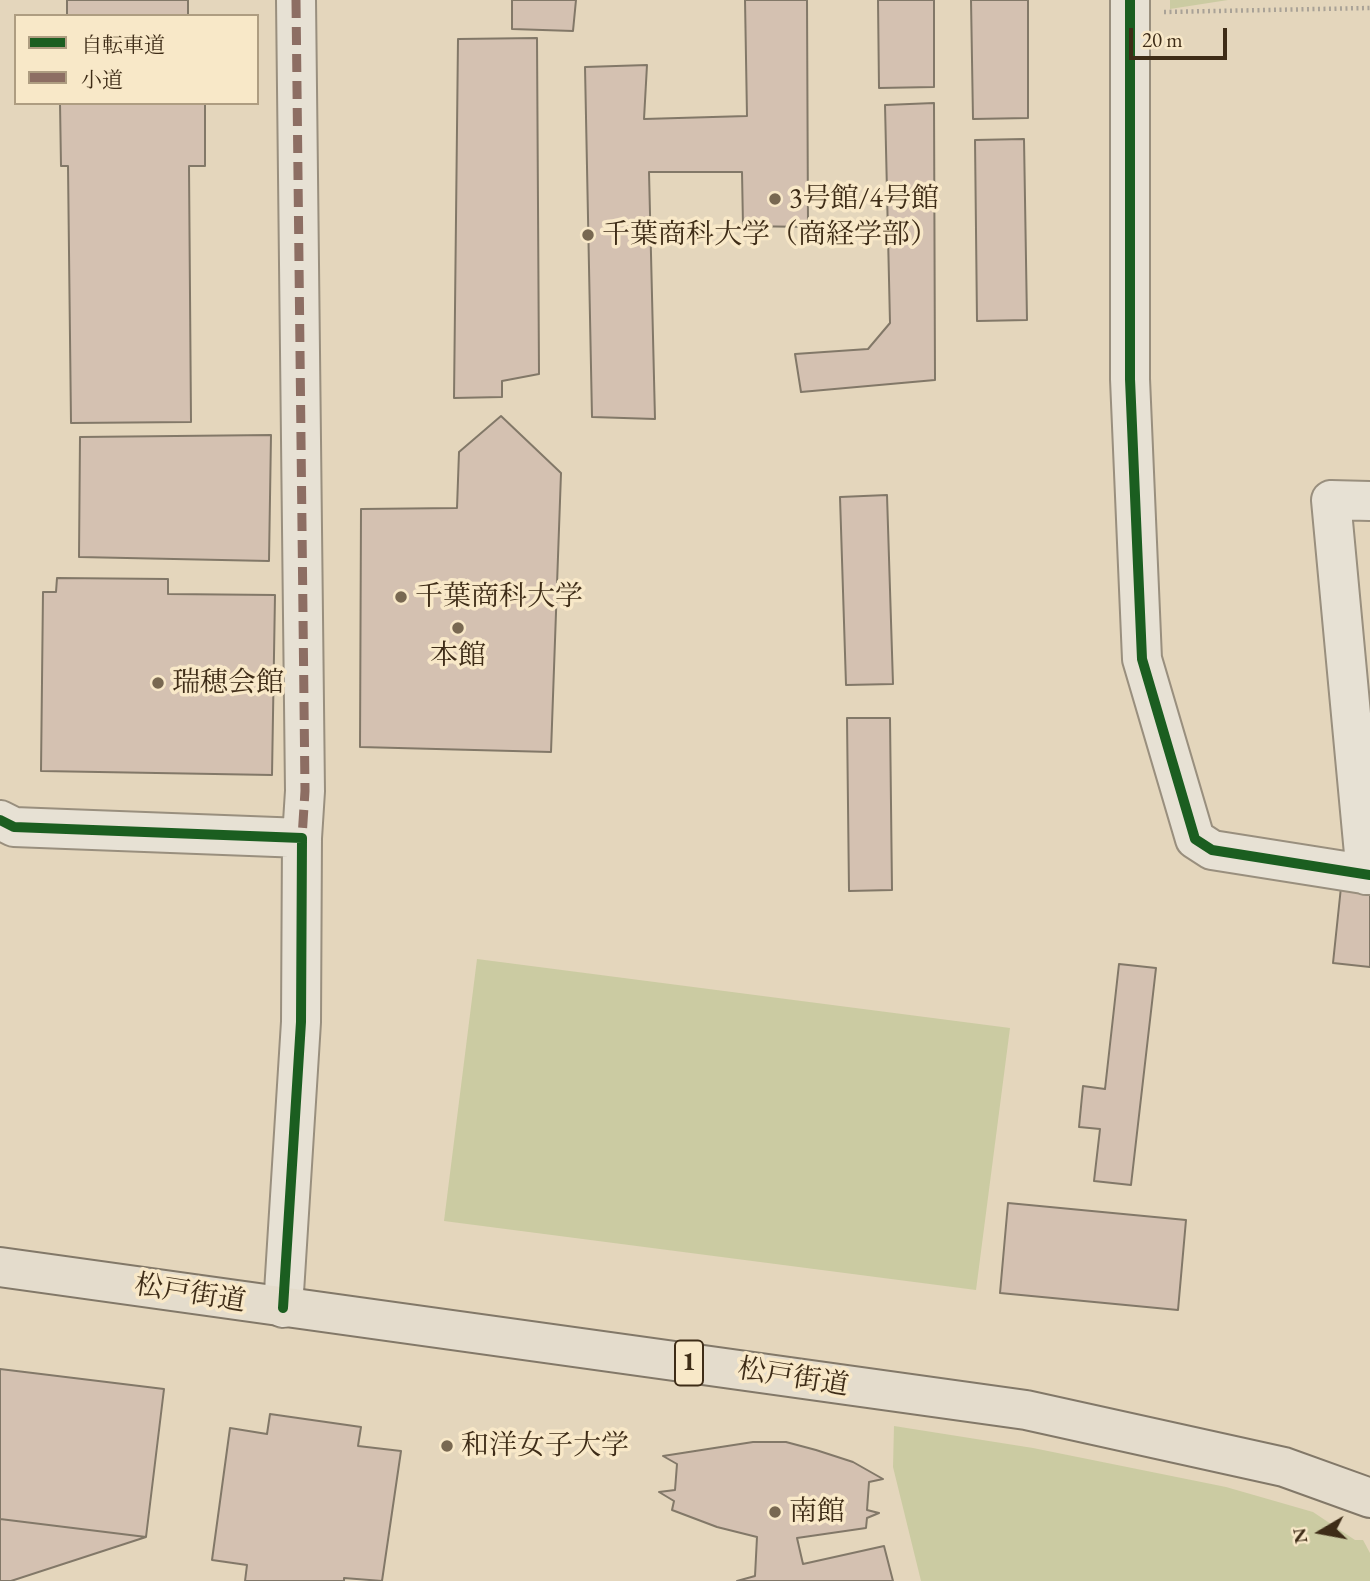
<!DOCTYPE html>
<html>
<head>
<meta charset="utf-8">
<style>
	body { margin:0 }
	#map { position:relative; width:1370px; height:1581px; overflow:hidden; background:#e4d6bc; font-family:"EB Garamond","Noto Serif JP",serif }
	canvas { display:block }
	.legend { position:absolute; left:14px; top:14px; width:245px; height:91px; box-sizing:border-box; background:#f8e8c8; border:2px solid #ae9d81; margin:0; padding:9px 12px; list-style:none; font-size:21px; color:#3e2c17 }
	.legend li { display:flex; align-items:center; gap:14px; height:35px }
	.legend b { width:35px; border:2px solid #ae9d81 }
	.north { position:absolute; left:1286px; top:1497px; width:70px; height:70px; -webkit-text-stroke:5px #f8e8c8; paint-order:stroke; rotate:260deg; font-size:19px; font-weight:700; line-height:28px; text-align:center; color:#3e2c17 }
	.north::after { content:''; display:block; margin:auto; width:24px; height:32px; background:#3e2c17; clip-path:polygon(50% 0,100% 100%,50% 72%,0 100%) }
	.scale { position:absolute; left:1129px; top:28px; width:98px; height:32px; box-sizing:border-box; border:4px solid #3e2c17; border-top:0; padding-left:9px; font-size:21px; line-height:24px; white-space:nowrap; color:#3e2c17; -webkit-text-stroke:5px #f8e8c8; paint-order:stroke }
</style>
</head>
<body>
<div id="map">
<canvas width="1370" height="1581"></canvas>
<ul class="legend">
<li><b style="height:9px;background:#1b5e20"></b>自転車道</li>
<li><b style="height:9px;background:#8d6e63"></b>小道</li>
</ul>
<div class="north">N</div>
<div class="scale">20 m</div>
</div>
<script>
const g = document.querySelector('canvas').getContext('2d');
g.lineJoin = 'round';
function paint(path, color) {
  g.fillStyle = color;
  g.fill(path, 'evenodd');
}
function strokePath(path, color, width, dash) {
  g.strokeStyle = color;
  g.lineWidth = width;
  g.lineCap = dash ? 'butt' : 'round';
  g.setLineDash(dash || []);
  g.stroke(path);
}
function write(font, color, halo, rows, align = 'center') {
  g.font = font + ' "EB Garamond","Noto Serif JP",serif';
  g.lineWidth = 7;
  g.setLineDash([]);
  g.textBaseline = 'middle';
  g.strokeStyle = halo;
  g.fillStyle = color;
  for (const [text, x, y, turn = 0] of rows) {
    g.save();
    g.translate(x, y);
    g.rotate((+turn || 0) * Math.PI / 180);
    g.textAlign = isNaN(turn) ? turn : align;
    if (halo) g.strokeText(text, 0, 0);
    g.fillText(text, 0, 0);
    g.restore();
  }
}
paint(new Path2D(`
	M 1170,0 L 1228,0 L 1170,9 Z
	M 477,959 L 1010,1028 L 976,1290 L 444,1221 Z
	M 894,1426 L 1033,1448 L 1226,1487 L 1313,1512 L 1355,1540 L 1363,1540 L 1370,1553 L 1370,1581 L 921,1581 L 893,1467 Z`), '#cbcba2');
const building = new Path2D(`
	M 67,0 L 188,0 L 188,16 L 67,16 Z
	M 512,0 L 576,0 L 573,31 L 512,29 Z
	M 745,0 L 807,0 L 808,227 L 743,226 L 742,172 L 649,172 L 655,419 L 592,417 L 585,67 L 647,65 L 644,119 L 747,116 Z
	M 878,0 L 934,0 L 934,87 L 879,88 Z
	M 971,0 L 1028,0 L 1028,118 L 973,119 Z
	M 537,38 L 539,374 L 502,381 L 502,397 L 454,398 L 458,39 Z
	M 60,103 L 205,103 L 205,166 L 189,166 L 191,422 L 71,423 L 68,166 L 61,166 Z
	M 934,103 L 935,380 L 801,392 L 795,354 L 868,349 L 890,323 L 885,105 Z
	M 1024,139 L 1027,320 L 977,321 L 975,140 Z
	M 501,416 L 561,473 L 551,752 L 360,747 L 361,509 L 457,508 L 459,452 Z
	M 271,435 L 269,561 L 79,557 L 80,437 Z
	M 887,495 L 893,684 L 846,685 L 840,497 Z
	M 57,578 L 168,579 L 168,594 L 275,595 L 272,775 L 41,771 L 43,592 L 56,592 Z
	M 847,718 L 890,718 L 892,890 L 849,891 Z
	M 1341,887 L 1370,890 L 1370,967 L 1333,963 Z
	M 1119,964 L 1156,968 L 1131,1185 L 1094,1181 L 1100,1129 L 1079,1127 L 1083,1086 L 1105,1089 Z
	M 1008,1203 L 1186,1220 L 1178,1310 L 1000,1293 Z
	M 0,1369 L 164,1389 L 146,1537 L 0,1519 Z
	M 270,1414 L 361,1427 L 358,1446 L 401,1451 L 382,1581 L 344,1578 L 344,1581 L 245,1581 L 247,1565 L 212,1560 L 230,1428 L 267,1434 Z
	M 753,1442 L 786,1442 L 816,1450 L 853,1462 L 883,1479 L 869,1482 L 867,1510 L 879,1513 L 867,1518 L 866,1528 L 797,1538 L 803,1564 L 884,1546 L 893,1581 L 737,1581 L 755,1576 L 757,1537 L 717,1527 L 672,1510 L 674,1501 L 659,1492 L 675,1490 L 677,1464 L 663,1456 Z
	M 0,1519 L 146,1537 L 11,1581 L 0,1581 Z`);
paint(building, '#d4c1b1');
strokePath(building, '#827868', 2);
const minor = new Path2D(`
	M 296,0 L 305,791 L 302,838
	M 1130,0 L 1130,379 L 1142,659 L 1195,839 L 1212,850 L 1370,875
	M 0,820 L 14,827 L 302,838 L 301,1022 L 283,1308
	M 1366,875 L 1331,500 L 1370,501`);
const major = new Path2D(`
	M 0,1267 L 1026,1410 L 1284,1467 L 1370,1498`);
strokePath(minor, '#998f7e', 42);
strokePath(major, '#827868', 42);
strokePath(new Path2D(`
	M 1164,12 L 1370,8`), '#a9a297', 4.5, [2, 3.5]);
strokePath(minor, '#e7e1d4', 38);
strokePath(major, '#e4dccc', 38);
strokePath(new Path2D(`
	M 296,0 L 305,791 L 302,838`), '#8d6e63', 9, [18, 9]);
strokePath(new Path2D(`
	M 1130,0 L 1130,379 L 1142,659 L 1195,839 L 1212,850 L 1370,875
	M 0,820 L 14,827 L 302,838 L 301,1022 L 283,1308`), '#1b5e20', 10);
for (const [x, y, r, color] of [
	[775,199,7,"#786851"],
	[588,235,7,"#786851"],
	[401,597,7,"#786851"],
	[458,628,7,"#786851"],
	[158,683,7,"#786851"],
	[447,1446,7,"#786851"],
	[775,1512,7,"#786851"]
]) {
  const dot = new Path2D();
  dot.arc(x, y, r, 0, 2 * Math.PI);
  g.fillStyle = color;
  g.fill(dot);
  strokePath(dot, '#f8e8c8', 2.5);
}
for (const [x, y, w] of [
	[689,1363,28]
]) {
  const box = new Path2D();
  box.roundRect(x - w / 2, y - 22.5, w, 45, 5);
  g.fillStyle = '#f8e8c8';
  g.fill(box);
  strokePath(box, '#3e2c17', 2);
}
write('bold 26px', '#3e2c17', null, [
	["1",689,1363]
]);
write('28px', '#3e2c17', '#f8e8c8', [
	["3号館/4号館",789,199],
	["千葉商科大学（商経学部）",602,235],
	["千葉商科大学",415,597],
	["本館",458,656,"center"],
	["瑞穂会館",172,683],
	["和洋女子大学",461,1446],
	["南館",789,1512]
], 'left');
write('28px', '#3e2c17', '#f8e8c8', [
	["松戸街道",190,1294,9],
	["松戸街道",793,1378,9]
]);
</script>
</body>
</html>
